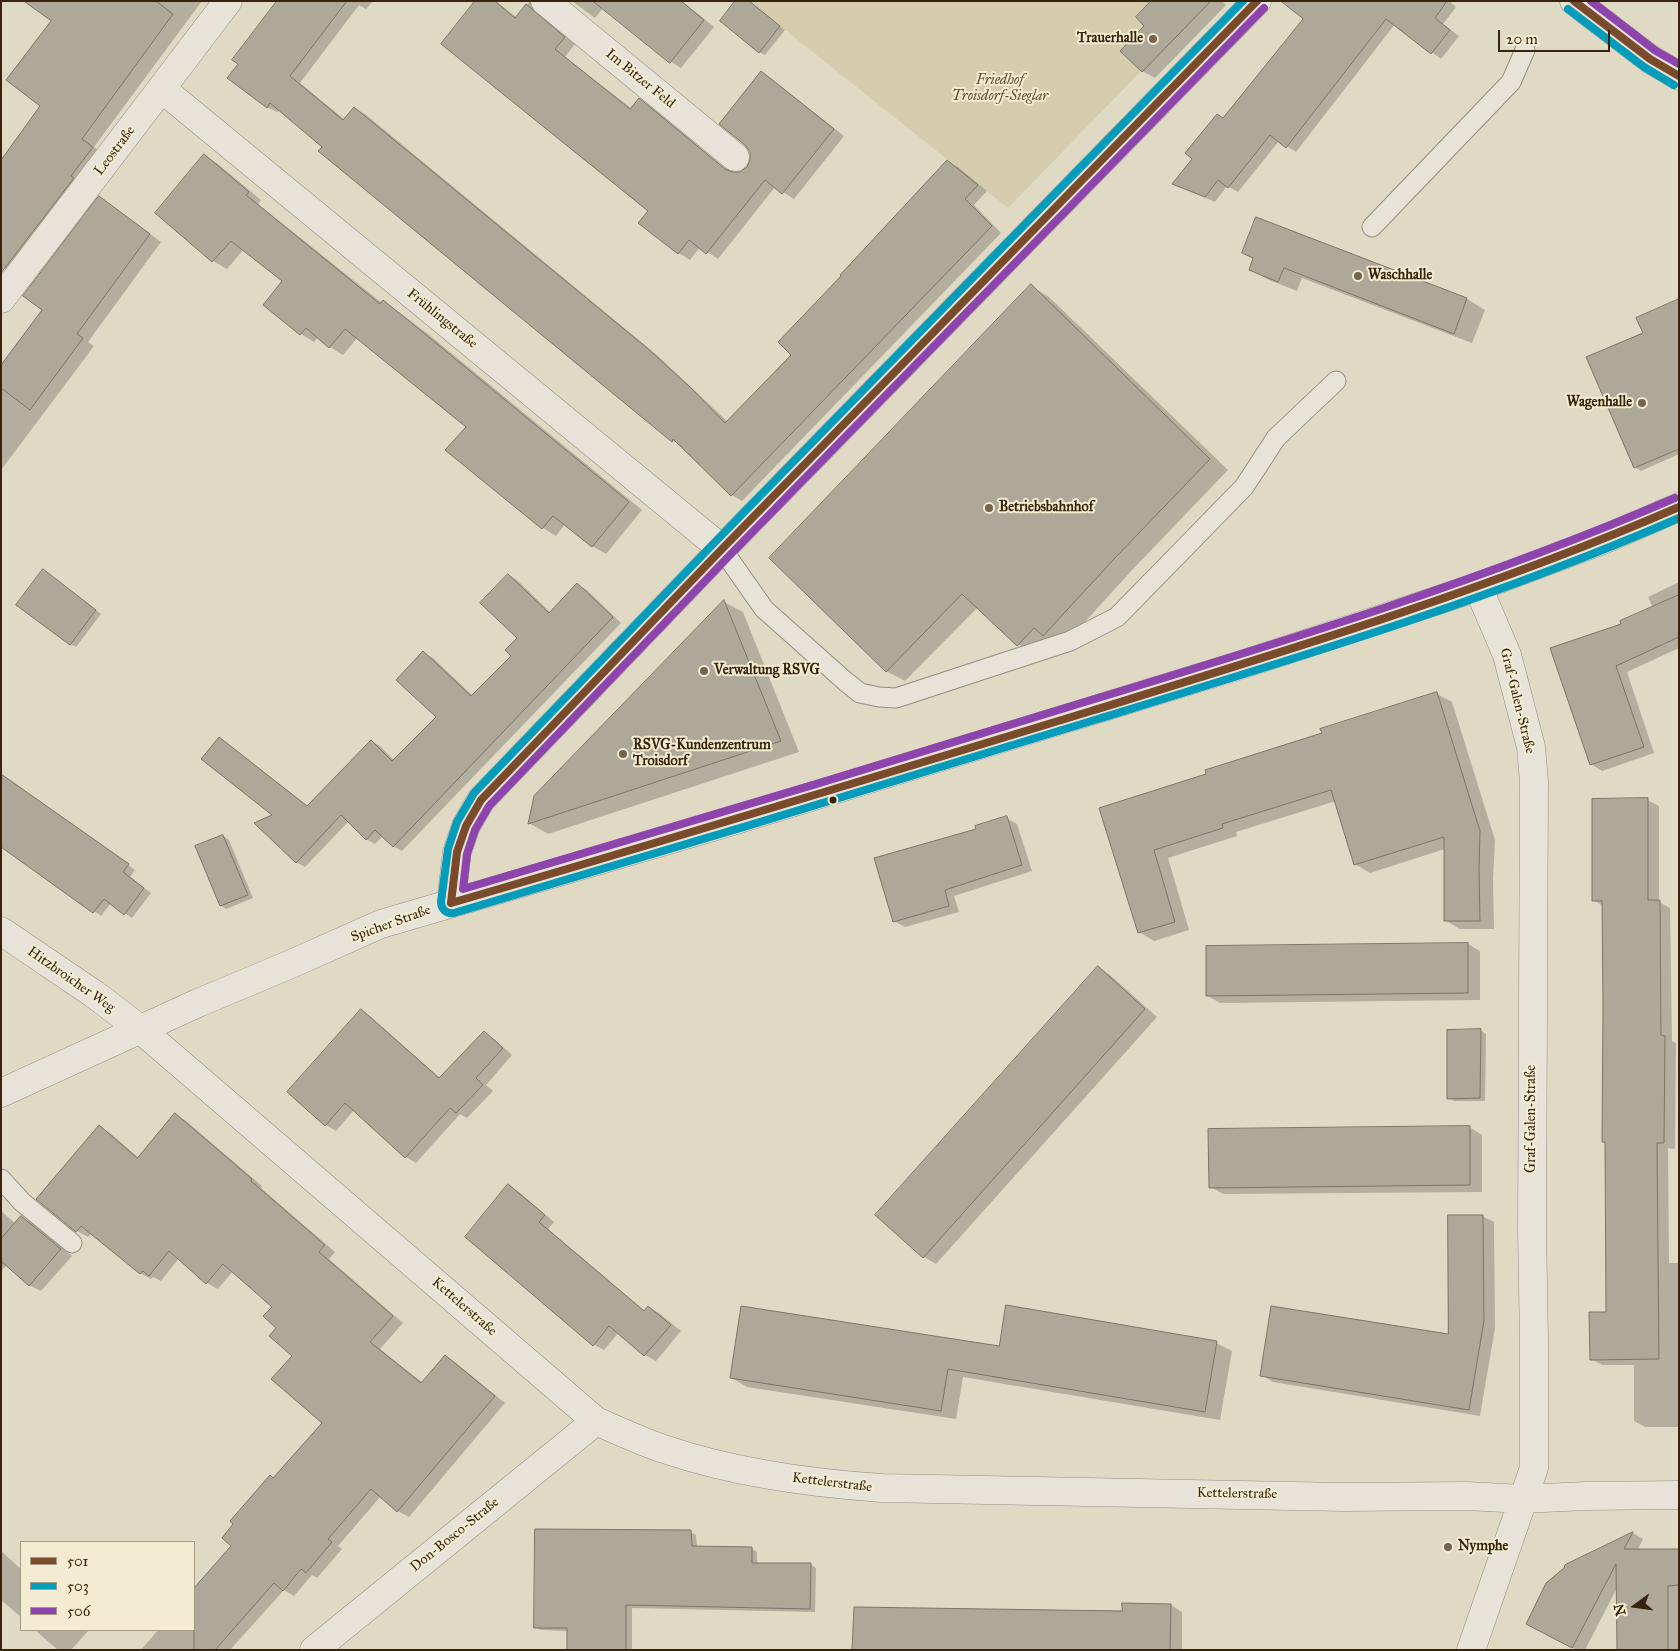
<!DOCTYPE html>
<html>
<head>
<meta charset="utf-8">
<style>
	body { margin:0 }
	#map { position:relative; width:1680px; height:1651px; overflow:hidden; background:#e0dac5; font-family:"IM FELL Great Primer",serif }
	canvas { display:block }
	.frame { position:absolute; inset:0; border:2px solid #36250c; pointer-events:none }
	.legend { position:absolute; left:20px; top:1541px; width:175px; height:90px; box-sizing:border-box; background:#f3ebd2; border:1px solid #a79c83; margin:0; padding:6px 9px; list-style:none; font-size:15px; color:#36250c }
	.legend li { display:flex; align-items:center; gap:10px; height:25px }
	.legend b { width:25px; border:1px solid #a79c83 }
	.north { position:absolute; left:1610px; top:1581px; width:50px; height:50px; -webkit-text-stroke:4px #f3ebd2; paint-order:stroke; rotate:256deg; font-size:14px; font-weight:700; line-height:20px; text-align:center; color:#36250c }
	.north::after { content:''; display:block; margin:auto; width:18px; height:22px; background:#36250c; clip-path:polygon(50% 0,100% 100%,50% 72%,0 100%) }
	.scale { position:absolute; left:1498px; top:30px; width:112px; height:22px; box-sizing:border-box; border:2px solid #36250c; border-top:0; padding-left:6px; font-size:15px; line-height:18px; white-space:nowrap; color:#36250c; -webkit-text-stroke:4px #f3ebd2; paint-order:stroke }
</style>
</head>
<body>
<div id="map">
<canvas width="1680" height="1651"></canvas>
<div class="frame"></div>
<ul class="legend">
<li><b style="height:6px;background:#7a4b2a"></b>501</li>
<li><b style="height:6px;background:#059cbb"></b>503</li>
<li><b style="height:6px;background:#8e44ad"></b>506</li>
</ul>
<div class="north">N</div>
<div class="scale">20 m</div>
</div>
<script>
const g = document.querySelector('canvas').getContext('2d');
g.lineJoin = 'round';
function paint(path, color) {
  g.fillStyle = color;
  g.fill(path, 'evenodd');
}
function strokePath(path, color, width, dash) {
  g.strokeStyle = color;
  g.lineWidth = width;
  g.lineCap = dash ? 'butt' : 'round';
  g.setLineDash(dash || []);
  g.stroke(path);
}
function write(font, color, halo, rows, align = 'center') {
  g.font = font + ' "IM FELL Great Primer",serif';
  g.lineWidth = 4;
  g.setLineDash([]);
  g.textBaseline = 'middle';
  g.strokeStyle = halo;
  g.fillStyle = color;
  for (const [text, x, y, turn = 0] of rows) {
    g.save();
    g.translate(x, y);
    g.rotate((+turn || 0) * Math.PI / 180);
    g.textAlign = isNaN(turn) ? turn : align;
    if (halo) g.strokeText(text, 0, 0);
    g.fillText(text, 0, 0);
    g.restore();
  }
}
paint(new Path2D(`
	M 749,1 L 1209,1 L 1008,208 Z`), '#d6ccae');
paint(new Path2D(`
	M 55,1 L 202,1 L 94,147 L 105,155 L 17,275 L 4,268 L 42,106 Z
	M 279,1 L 373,1 L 366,9 L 359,5 L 300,83 L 345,120 L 355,109 L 365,114 L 657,355 L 728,422 L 793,355 L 843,276 L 947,162 L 958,167 L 987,191 L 974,205 L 1001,233 L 742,501 L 732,495 L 682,446 L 672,440 L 280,110 L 277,112 L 267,107 L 239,64 Z
	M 477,1 L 496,1 L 517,18 L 530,1 L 540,7 L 541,14 L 546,21 L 575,44 L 565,57 L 632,109 L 639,100 L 650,106 L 732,174 L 740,173 L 748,168 L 752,160 L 761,72 L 772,79 L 844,136 L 794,199 L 775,187 L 718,259 L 700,247 L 690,260 L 679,253 L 640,223 L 649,211 Z
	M 572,1 L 682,1 L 714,27 L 681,68 L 671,62 L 603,8 L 595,18 Z
	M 749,1 L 785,30 L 765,55 L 759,52 Z
	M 1153,1 L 1222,1 L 1226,5 L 1155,78 L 1142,71 L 1146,26 Z
	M 1356,1 L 1449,1 L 1456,7 L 1443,24 L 1459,36 L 1441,59 L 1395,24 L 1296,152 L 1279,141 L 1238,192 L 1227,186 L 1215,202 L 1173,184 L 1223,119 Z
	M 205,156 L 218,164 L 261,200 L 258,204 L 382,303 L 383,302 L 396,310 L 428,334 L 642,510 L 606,554 L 592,546 L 565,524 L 556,536 L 543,528 L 447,450 L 467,427 L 358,337 L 343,355 L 330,347 L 318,337 L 314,342 L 301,334 L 284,281 L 244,249 L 227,269 L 213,261 L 156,213 Z
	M 99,198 L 111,205 L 161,242 L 88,342 L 94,346 L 1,470 L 1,368 L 44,310 Z
	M 1257,218 L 1467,299 L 1485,310 L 1472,343 L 1302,278 L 1297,291 L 1269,280 L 1250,270 L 1254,259 L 1243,252 Z
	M 1031,286 L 1049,297 L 1228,470 L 1134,568 L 1063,646 L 1036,655 L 1018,644 L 978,607 L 905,681 L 886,671 Z
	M 1679,301 L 1679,454 L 1641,471 L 1635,467 L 1645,334 Z
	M 49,574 L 101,614 L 76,647 L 70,644 Z
	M 509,575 L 518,581 L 551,613 L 578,585 L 587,590 L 621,623 L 402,851 L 393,846 L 383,836 L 375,844 L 366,839 L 349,821 L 305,867 L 296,862 L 274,816 L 219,738 L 228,744 L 309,807 L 371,741 L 380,746 L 394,760 L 437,717 L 424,653 L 433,658 L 473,696 L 512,656 L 519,638 Z
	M 1679,582 L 1679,648 L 1627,672 L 1654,753 L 1602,771 L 1591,764 L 1623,625 L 1653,608 L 1648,597 Z
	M 724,602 L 743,612 L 799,752 L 548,834 L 529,823 Z
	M 1437,694 L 1452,702 L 1495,840 L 1493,880 L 1494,929 L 1460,929 L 1445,920 L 1445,849 L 1370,873 L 1355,864 L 1336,801 L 1236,832 L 1237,836 L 1168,858 L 1189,930 L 1154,941 L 1139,932 L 1101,809 L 1208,775 Z
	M 1,774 L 135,870 L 130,877 L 151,893 L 132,918 L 111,903 L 101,916 L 1,844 Z
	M 1647,800 L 1659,806 L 1659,902 L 1670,908 L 1672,1041 L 1676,1043 L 1675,1149 L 1668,1148 L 1669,1263 L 1679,1263 L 1679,1427 L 1645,1427 L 1634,1421 L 1634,1365 L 1602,1365 L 1591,1359 L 1607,1313 L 1606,1143 L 1603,1141 L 1603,906 L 1594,900 Z
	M 1006,818 L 1017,824 L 1032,871 L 954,896 L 959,912 L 905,927 L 894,921 L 978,830 Z
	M 223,836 L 229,840 L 253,898 L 226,909 L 221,905 Z
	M 1468,944 L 1480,951 L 1480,1000 L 1220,1003 L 1208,996 Z
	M 1098,968 L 1110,975 L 1157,1017 L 936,1264 L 924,1257 L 877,1215 Z
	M 361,1011 L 371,1017 L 440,1078 L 484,1033 L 494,1039 L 512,1055 L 486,1085 L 493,1091 L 467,1118 L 460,1114 L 416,1163 L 406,1157 L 354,1110 L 336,1131 L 326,1125 Z
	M 1480,1030 L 1486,1034 L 1485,1101 L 1454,1101 L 1449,1098 Z
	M 176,1115 L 186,1121 L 262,1186 L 261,1188 L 335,1252 L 329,1259 L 403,1323 L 380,1349 L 423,1383 L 446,1356 L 456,1363 L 505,1403 L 409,1517 L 398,1511 L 381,1496 L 338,1546 L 342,1549 L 317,1578 L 312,1575 L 294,1596 L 284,1590 L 230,1650 L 141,1650 L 158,1630 L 194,1630 L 194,1590 L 233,1546 L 274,1479 L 324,1423 L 294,1356 L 278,1328 L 273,1306 L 233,1271 L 218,1289 L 207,1283 L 179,1258 L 161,1281 L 153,1277 L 151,1279 L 140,1273 L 92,1233 L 88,1237 L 77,1231 L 37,1198 L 99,1126 L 110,1133 L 139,1158 Z
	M 1469,1127 L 1482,1135 L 1482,1192 L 1223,1194 L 1211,1187 Z
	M 509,1186 L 519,1192 L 554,1222 L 548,1229 L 645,1311 L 648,1307 L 659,1313 L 681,1331 L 656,1361 L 645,1355 L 619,1332 L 604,1350 L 593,1344 Z
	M 1,1211 L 16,1224 L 21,1217 L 33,1224 L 72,1256 L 41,1291 L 29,1285 L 7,1265 L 1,1271 Z
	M 1482,1216 L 1494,1222 L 1495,1328 L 1480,1416 L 1273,1382 L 1262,1375 L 1450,1336 Z
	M 1216,1343 L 1232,1351 L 1220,1420 L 963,1377 L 956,1419 L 747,1387 L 732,1378 L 1000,1347 Z
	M 690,1532 L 696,1535 L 697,1547 L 751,1548 L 757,1552 L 757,1564 L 810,1564 L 816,1568 L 815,1612 L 632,1608 L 632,1650 L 568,1650 L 569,1631 L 541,1630 L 535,1627 Z
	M 1633,1533 L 1643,1539 L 1637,1551 L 1679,1550 L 1678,1650 L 1618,1650 L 1618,1586 L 1585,1650 L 1577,1650 L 1538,1630 L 1566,1566 Z
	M 1,1551 L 21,1569 L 21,1617 L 1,1600 Z
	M 1171,1605 L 1182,1612 L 1182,1650 L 853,1650 Z
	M 35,1630 L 89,1630 L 71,1650 L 58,1650 Z`), '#0003');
const building = new Path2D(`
	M 24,1 L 156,1 L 173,14 L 82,139 L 93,147 L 71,176 L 74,178 L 1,273 L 1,160 L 40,106 L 6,80 L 51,21 Z
	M 277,1 L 347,1 L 290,76 L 343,120 L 354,107 L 647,348 L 691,388 L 725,423 L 791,355 L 778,342 L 841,276 L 840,275 L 947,160 L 978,185 L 965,199 L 992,226 L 731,496 L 673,439 L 672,442 L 318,151 L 322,147 L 270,103 L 267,108 L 227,78 L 238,64 L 232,60 Z
	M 475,1 L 495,1 L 515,18 L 526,4 L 565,37 L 555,49 L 630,109 L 639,98 L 725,169 L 732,172 L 740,172 L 747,167 L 750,160 L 750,152 L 745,145 L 719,124 L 761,71 L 834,129 L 782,194 L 765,180 L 706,254 L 689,240 L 678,254 L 638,223 L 648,211 L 441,44 Z
	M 593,1 L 681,1 L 704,20 L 670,63 Z
	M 735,1 L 749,1 L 780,26 L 759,53 L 720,21 Z
	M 1151,1 L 1211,1 L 1142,72 L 1120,51 L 1144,26 L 1136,17 Z
	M 1281,1 L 1447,1 L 1435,18 L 1450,30 L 1431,54 L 1386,19 L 1286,148 L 1270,135 L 1228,188 L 1218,180 L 1205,197 L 1172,184 L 1192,159 L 1185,153 L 1217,114 L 1223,118 L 1303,19 Z
	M 204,154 L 249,192 L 246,195 L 380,304 L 383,300 L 414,325 L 629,502 L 592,547 L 553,516 L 542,529 L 445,450 L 466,427 L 345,329 L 329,348 L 306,328 L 300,335 L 263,305 L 282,281 L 231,241 L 212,262 L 155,213 Z
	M 99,196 L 150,234 L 77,334 L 83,338 L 30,410 L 1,388 L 1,365 L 42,310 L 23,296 Z
	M 1256,217 L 1467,298 L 1454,334 L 1284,268 L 1278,282 L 1249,270 L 1253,258 L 1242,253 Z
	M 1031,284 L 1210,459 L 1115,558 L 1043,636 L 1034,628 L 1017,646 L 962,594 L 886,672 L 769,558 Z
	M 1679,299 L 1679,449 L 1634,468 L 1586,357 L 1643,333 L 1636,318 Z
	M 43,569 L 96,610 L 70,645 L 16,605 Z
	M 508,574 L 549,613 L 577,583 L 613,617 L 393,847 L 375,830 L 366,840 L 341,815 L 296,863 L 254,823 L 272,815 L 201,759 L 219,737 L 307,806 L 371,740 L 392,761 L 436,717 L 396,680 L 423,651 L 471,696 L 511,656 L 505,650 L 517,638 L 480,603 Z
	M 1679,595 L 1679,637 L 1616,666 L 1644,747 L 1590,765 L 1550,648 L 1621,624 L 1620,621 Z
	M 724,600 L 781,741 L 528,824 L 534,796 Z
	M 1437,692 L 1480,831 L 1479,871 L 1480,921 L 1444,921 L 1444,837 L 1354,865 L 1331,790 L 1222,824 L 1223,828 L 1154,850 L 1175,922 L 1138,933 L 1099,808 L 1206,774 L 1205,770 L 1322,733 L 1320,729 Z
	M 1,774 L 129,864 L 123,872 L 144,888 L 124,915 L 104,899 L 93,913 L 1,847 Z
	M 1648,798 L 1648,900 L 1660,900 L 1661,1035 L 1665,1036 L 1664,1143 L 1657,1143 L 1659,1359 L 1590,1360 L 1589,1312 L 1606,1312 L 1605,1142 L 1602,1142 L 1603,1006 L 1602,901 L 1592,901 L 1592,799 Z
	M 1007,816 L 1022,865 L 945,890 L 949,906 L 893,922 L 874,858 L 976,829 L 975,826 Z
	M 223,835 L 248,895 L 220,906 L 195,846 Z
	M 1468,943 L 1468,993 L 1206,996 L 1206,946 Z
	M 1098,966 L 1145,1009 L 923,1258 L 875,1215 Z
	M 361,1009 L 439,1078 L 484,1031 L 503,1048 L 476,1078 L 483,1085 L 456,1113 L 450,1108 L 405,1158 L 345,1103 L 325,1126 L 287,1092 Z
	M 1481,1029 L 1480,1098 L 1447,1099 L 1447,1030 Z
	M 175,1113 L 252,1179 L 251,1181 L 325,1245 L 319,1252 L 393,1316 L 370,1342 L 421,1383 L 445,1355 L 495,1396 L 397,1512 L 371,1489 L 328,1539 L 332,1542 L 306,1573 L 301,1569 L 283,1591 L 274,1583 L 215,1650 L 194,1650 L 194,1588 L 231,1546 L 222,1538 L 233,1524 L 230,1521 L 270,1475 L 273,1478 L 322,1423 L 271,1379 L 292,1356 L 269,1336 L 276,1328 L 263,1316 L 272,1307 L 223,1264 L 206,1284 L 169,1251 L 149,1276 L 143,1271 L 140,1274 L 81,1226 L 76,1232 L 36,1199 L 99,1125 L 137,1158 Z
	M 1470,1126 L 1470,1185 L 1209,1188 L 1208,1129 Z
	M 508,1184 L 545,1215 L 539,1222 L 644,1311 L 648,1306 L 671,1325 L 644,1356 L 609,1326 L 593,1346 L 465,1237 Z
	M 1448,1215 L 1483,1215 L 1484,1321 L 1469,1410 L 1260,1376 L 1271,1306 L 1448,1334 Z
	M 21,1216 L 61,1249 L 29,1286 L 1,1261 L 1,1239 Z
	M 1006,1305 L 1217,1341 L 1205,1412 L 948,1369 L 941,1411 L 730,1378 L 741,1306 L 999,1346 Z
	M 535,1529 L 691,1530 L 692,1546 L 752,1547 L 752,1563 L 811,1563 L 810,1609 L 626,1605 L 626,1650 L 567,1650 L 567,1628 L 534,1628 Z
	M 1633,1532 L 1624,1549 L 1679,1549 L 1679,1585 L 1668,1586 L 1668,1650 L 1617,1650 L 1616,1564 L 1572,1648 L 1526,1624 L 1546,1583 L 1564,1568 L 1565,1565 Z
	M 1122,1603 L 1171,1604 L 1170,1650 L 852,1650 L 854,1607 L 1122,1611 Z`);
paint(building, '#aea899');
strokePath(building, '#7b7567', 1);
const service = new Path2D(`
	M 1372,227 L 1511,82 L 1525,50
	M 722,549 L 764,609 L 845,681 L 860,693 L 879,697 L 896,698 L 1070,641 L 1117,617 L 1244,487 L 1276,438 L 1336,381
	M 1,1179 L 22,1202 L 72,1243`);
const minor = new Path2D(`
	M 545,1 L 735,157
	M 162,89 L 722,549
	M 1,299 L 228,1
	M 451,903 L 457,852 L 466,826 L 481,800 L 722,549 L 1257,1
	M 1,931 L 94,994 L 140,1029 L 596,1421 C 619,1431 642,1442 667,1450 C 735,1473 809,1483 882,1488 L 1344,1497 L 1467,1496 L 1522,1499 L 1586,1496 L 1679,1495
	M 314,1650 L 596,1421
	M 1471,1650 L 1534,1468 L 1534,1341 L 1532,1230 L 1534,782 L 1531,747 L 1507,655 L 1478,587`);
const tertiary = new Path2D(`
	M 1574,1 L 1650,59 L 1679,76
	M 1,1093 L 198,1003 L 291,964 L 381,924 L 716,826 L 1241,665 L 1478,587 L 1603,540 L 1679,507`);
strokePath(service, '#948e7f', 21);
strokePath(minor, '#948e7f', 29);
strokePath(tertiary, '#948e7f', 29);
strokePath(service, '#e7e3d9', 19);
strokePath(minor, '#e7e3d9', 28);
strokePath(tertiary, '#e7e3d9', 28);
strokePath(new Path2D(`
	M 1574,1 L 1650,59 L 1679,76
	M 451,903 C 665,841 878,776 1091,711 C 1289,650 1488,590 1679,507
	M 451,903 L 457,852 L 466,826 L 481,800 L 722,549 L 1257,1`), '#7a4b2a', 8);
strokePath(new Path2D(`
	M 1243,1 L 715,542 L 474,793 L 457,822 L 448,849 L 441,902 C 441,909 446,914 454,913 C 669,850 884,785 1098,719 C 1294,659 1491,600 1679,518
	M 1568,9 L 1644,67 L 1674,85`), '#059cbb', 8);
strokePath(new Path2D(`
	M 1591,1 L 1656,51 L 1679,64
	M 1264,8 L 729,556 L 489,806 L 475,830 L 467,854 L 463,889 C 672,828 880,765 1088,701 C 1286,641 1485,580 1675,498`), '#8e44ad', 8);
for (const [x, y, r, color] of [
	[1153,39,5,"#72644d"],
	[1358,276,5,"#72644d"],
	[1642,403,5,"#72644d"],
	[989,508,5,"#72644d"],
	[704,671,5,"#72644d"],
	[623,754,5,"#72644d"],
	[833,800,4.5,"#36250c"],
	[1448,1547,5,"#72644d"]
]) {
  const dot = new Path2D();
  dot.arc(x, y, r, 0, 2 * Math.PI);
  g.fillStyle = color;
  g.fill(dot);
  strokePath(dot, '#f3ebd2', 2);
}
write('bold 14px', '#36250c', '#f3ebd2', [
	["Trauerhalle",1143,39,"right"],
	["Waschhalle",1368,276],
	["Wagenhalle",1632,403,"right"],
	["Betriebsbahnhof",999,508],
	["Verwaltung RSVG",714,671],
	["RSVG-Kundenzentrum",633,746],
	["Troisdorf",633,762],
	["Nymphe",1458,1547]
], 'left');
write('14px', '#36250c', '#f3ebd2', [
	["Im Bitzer Feld",640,79,39],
	["Leostraße",115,151,-53],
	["Frühlingstraße",442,319,39],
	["Graf-Galen-Straße",1517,701,76],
	["Spicher Straße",391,924,-20],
	["Hitzbroicher Weg",71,980,35],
	["Graf-Galen-Straße",1532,1119,-90],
	["Kettelerstraße",464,1307,41],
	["Kettelerstraße",832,1483,7],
	["Kettelerstraße",1237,1494,1],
	["Don-Bosco-Straße",455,1535,-39]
]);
write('italic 14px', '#5c4c30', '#f3ebd2', [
	["Friedhof",1000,81],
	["Troisdorf-Sieglar",1000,97]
]);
</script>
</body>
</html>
